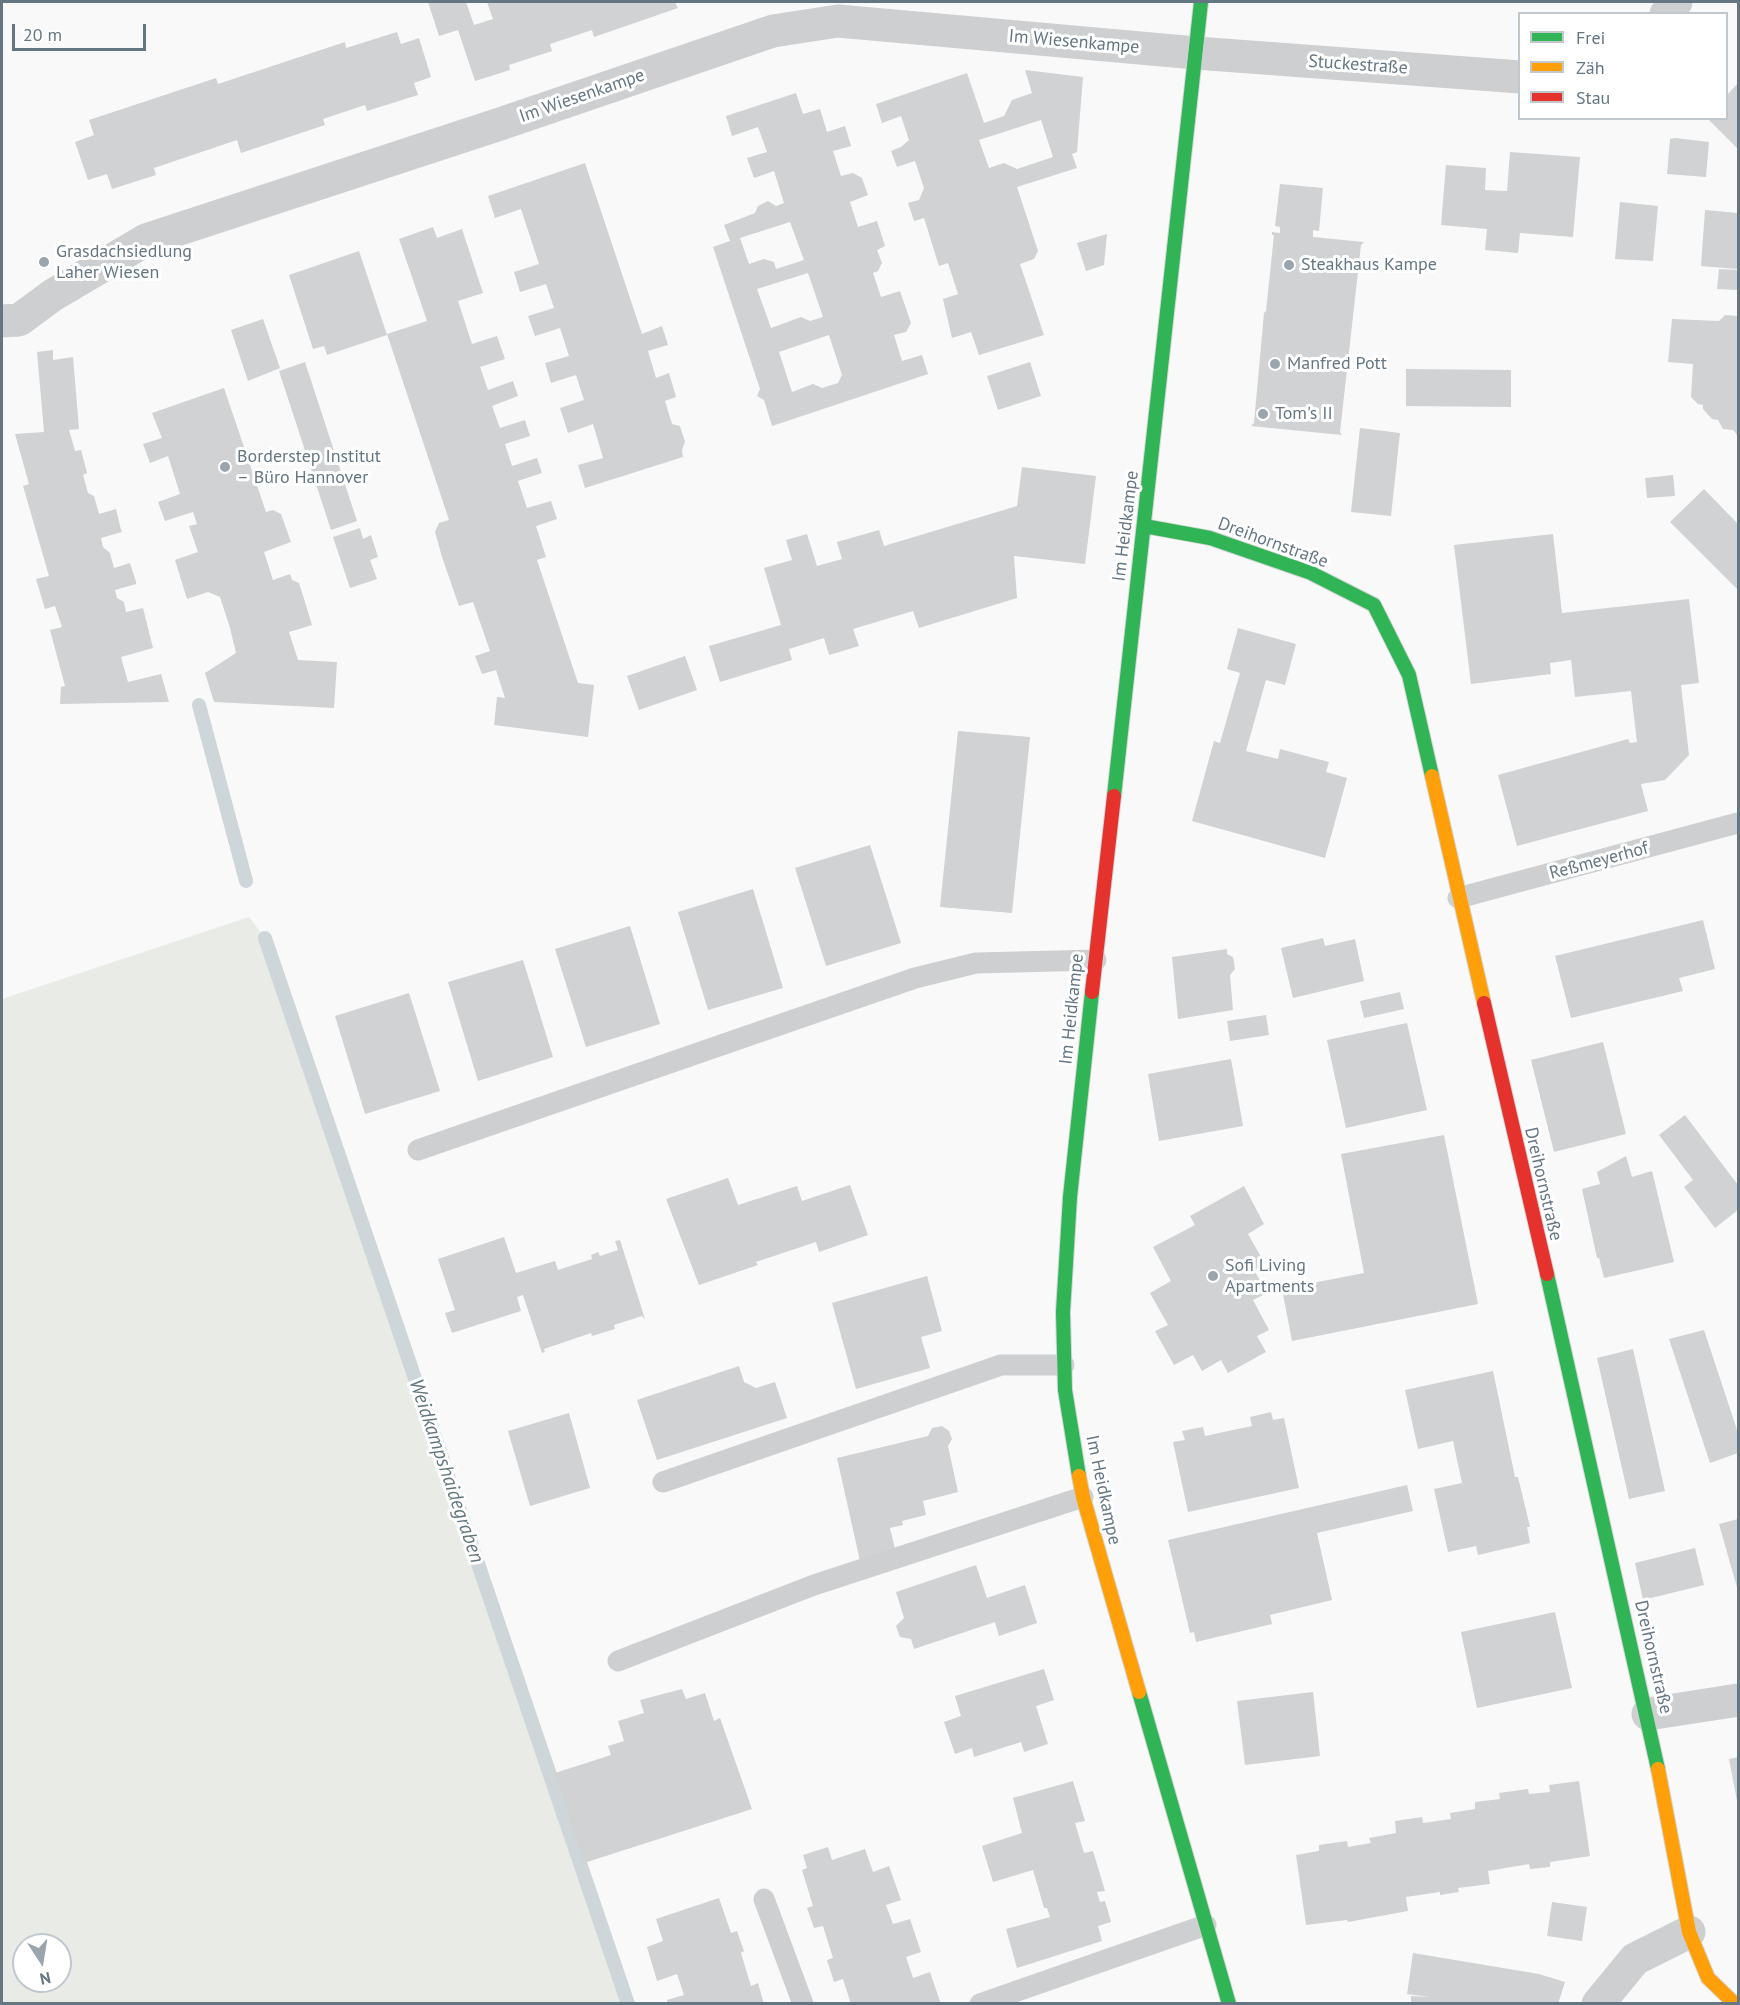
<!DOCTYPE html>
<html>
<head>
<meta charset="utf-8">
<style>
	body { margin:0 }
	#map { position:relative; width:1740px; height:2005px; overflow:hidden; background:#f9f9f9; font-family:"PT Sans",sans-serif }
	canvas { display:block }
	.frame { position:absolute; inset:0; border:3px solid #657683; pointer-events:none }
	.legend { position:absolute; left:1518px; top:12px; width:210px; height:108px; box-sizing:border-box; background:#fff; border:2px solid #c1c8cd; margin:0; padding:8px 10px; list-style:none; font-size:18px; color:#657683 }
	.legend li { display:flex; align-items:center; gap:12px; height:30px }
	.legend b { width:30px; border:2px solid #c1c8cd }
	.north { position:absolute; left:12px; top:1933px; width:60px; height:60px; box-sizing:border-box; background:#fff; border:2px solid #c1c8cd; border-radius:50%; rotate:168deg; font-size:16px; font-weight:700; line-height:24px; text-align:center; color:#657683 }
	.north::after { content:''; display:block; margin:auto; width:21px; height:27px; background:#99a4ac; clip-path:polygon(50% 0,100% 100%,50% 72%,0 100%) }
	.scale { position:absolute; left:12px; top:24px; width:134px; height:27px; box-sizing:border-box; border:3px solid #657683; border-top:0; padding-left:8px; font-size:18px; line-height:21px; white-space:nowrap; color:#657683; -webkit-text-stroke:4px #fff; paint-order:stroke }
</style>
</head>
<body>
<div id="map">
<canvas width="1740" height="2005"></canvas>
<div class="frame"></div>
<ul class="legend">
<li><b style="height:8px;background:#30b455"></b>Frei</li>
<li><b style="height:8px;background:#ff9f0a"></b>Zäh</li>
<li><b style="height:8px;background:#e5322d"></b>Stau</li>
</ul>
<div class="north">N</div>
<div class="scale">20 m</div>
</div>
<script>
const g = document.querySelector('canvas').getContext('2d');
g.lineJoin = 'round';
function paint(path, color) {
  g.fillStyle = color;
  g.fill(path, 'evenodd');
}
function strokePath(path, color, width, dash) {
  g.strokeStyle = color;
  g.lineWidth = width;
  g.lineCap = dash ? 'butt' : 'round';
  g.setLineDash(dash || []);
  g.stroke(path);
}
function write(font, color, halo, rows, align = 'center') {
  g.font = font + ' "PT Sans",sans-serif';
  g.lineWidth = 6;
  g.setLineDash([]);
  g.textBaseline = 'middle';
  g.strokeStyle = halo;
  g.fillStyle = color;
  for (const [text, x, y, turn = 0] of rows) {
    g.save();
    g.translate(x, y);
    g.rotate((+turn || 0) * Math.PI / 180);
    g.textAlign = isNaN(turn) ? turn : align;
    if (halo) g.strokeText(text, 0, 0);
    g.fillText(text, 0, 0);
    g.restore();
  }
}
paint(new Path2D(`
	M 249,917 L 265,938 L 628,2003 L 2,2003 L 2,999 ZM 24,1945 L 60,1945 L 60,1981 L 24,1981 Z`), '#e8ebe6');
strokePath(new Path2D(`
	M 199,705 L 246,881
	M 265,938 L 628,2004`), '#ced6d9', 14);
paint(new Path2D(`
	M 428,2 L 466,2 L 474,25 L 493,19 L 487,2 L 675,2 L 678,8 L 594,37 L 592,30 L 550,44 L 552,51 L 509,65 L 510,70 L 475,81 L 458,30 L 439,36 Z
	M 397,32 L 401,44 L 419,38 L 431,77 L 414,83 L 418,95 L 367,111 L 365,105 L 323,119 L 325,125 L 241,153 L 237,140 L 154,168 L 156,175 L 112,189 L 107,174 L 88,180 L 75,142 L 94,135 L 89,120 L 216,78 L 218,84 L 345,42 L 346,48 Z
	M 1025,70 L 1083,77 L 1077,152 L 1072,154 L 1077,168 L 1017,187 L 1038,251 L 1034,259 L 1020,264 L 1044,335 L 979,355 L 971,332 L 952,338 L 943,299 L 958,294 L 948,263 L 939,266 L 924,218 L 914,221 L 908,203 L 919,200 L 924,188 L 915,161 L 897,167 L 891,151 L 901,147 L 909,140 L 901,116 L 882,123 L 876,104 L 967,73 L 984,123 L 1004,116 L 1012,100 L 1032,93 ZM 1041,120 L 1053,157 L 1017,169 L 1004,163 L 989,168 L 979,140 Z
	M 1738,83 L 1738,149 L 1707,118 L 1726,118 L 1726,96 Z
	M 796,93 L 803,114 L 820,109 L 827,132 L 845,126 L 851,146 L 833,151 L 841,176 L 853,173 L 862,178 L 868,195 L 850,202 L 858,227 L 877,221 L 885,246 L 877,250 L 882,263 L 878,271 L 873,273 L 881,297 L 900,291 L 911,323 L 906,332 L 894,335 L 902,361 L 922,355 L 928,374 L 772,426 L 764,400 L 757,396 L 760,389 L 713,247 L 730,241 L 724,225 L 755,213 L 758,206 L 768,201 L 776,206 L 784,203 L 774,171 L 754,178 L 747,158 L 767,152 L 758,127 L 732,136 L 726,116 ZM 790,222 L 804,260 L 776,269 L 774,262 L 764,259 L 749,264 L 740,238 ZM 808,273 L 823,317 L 810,321 L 801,317 L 771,328 L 757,289 ZM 829,335 L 842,375 L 838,383 L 822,388 L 813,384 L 792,392 L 779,352 Z
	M 1675,138 L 1709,142 L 1706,177 L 1667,174 L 1670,139 Z
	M 1510,152 L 1580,157 L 1573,237 L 1520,233 L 1518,253 L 1485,250 L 1487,229 L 1441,225 L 1446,165 L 1486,168 L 1485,190 L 1507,191 Z
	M 585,163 L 642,334 L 662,326 L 668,345 L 648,351 L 656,378 L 669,373 L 676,397 L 665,401 L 672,424 L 680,426 L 685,442 L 682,450 L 683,457 L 585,488 L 578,465 L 603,458 L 593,424 L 568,433 L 560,408 L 584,400 L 576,375 L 551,383 L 545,363 L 569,356 L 560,328 L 535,336 L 528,316 L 554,308 L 546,284 L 520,292 L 514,272 L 539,264 L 521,209 L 495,218 L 488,196 Z
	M 1280,184 L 1323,188 L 1319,231 L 1313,230 L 1313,237 L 1364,242 L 1361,245 L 1340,432 L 1342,435 L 1251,426 L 1254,423 L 1264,313 L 1266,311 L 1274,235 L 1272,235 L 1272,232 L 1280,233 L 1280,227 L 1275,226 Z
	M 1620,202 L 1658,206 L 1653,261 L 1615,259 Z
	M 1705,210 L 1738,213 L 1737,269 L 1701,266 Z
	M 433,227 L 437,238 L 462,229 L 483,293 L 458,301 L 461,310 L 472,344 L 497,336 L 505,359 L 480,367 L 488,390 L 513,381 L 518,396 L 492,406 L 500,428 L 525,420 L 530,436 L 505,444 L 512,466 L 537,458 L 542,473 L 518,481 L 527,508 L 551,501 L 557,519 L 536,526 L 546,557 L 537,560 L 578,683 L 594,685 L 588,737 L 494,725 L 497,697 L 505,698 L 496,670 L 482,674 L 475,656 L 490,651 L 473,602 L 459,606 L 442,557 L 435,532 L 439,523 L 449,520 L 387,334 L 427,321 L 399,239 Z
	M 1107,234 L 1104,265 L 1086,271 L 1077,243 Z
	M 359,251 L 387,335 L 327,355 L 324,346 L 313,349 L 289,275 Z
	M 1719,269 L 1738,270 L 1738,290 L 1717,289 Z
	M 1725,315 L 1738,316 L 1738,436 L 1733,430 L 1723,429 L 1718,420 L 1712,419 L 1703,409 L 1703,405 L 1698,404 L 1691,397 L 1693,364 L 1668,362 L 1672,319 L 1719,321 Z
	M 263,319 L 280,368 L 248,381 L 231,330 Z
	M 53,350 L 53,360 L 73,357 L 79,429 L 69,430 L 75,451 L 81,450 L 87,473 L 83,475 L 88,493 L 94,496 L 99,514 L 116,509 L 121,530 L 122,532 L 101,538 L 103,547 L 110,553 L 114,568 L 130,563 L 136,582 L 136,584 L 115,590 L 117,598 L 124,602 L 126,612 L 143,608 L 153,648 L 121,657 L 128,682 L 161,674 L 169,702 L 60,704 L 61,687 L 65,686 L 50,630 L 62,627 L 55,606 L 45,609 L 36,579 L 49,576 L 23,486 L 29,484 L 15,434 L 44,432 L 37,352 Z
	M 305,362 L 357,521 L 331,530 L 279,371 Z
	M 1030,362 L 1041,396 L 998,410 L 987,376 Z
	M 1406,369 L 1511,370 L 1511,407 L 1406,406 Z
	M 224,388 L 266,512 L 273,510 L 281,514 L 291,542 L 264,552 L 273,580 L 290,574 L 292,580 L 299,583 L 305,602 L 312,625 L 289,632 L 298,660 L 337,662 L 334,708 L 214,702 L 205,673 L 236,653 L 230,628 L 220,597 L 208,592 L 187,599 L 175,560 L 198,552 L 189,526 L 197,524 L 193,512 L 165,521 L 158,502 L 180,494 L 168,456 L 150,463 L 143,444 L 162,438 L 152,413 Z
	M 1360,428 L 1400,433 L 1391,516 L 1351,512 Z
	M 1022,467 L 1096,476 L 1085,564 L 1014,556 L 1017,598 L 919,628 L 913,611 L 853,629 L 859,646 L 829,655 L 824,638 L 789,649 L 792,660 L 720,682 L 709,646 L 781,625 L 764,568 L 792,560 L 786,540 L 807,534 L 817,566 L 842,559 L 837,542 L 879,530 L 884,546 L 1017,506 Z
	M 1673,475 L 1675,496 L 1647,498 L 1645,478 Z
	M 1704,489 L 1738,524 L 1738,590 L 1670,522 Z
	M 360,528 L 363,539 L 371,535 L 378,557 L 370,560 L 377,579 L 350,588 L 333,537 Z
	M 1553,534 L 1562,613 L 1689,599 L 1699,683 L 1681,685 L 1689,755 L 1665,780 L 1641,784 L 1648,811 L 1517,846 L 1498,775 L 1628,739 L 1630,743 L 1637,742 L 1631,691 L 1575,697 L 1571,660 L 1550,663 L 1551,674 L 1471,684 L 1454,545 Z
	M 1238,628 L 1296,644 L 1285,685 L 1266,680 L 1246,751 L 1278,759 L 1280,749 L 1329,762 L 1326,772 L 1347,778 L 1325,858 L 1192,821 L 1214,741 L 1220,743 L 1240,673 L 1227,669 Z
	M 685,656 L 697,690 L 639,710 L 627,676 Z
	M 958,731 L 1030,737 L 1012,913 L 940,907 Z
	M 870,845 L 901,943 L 826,966 L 795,868 Z
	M 753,889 L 783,988 L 708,1010 L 678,912 Z
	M 1703,920 L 1715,969 L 1679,978 L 1683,991 L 1571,1018 L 1555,956 Z
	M 630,926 L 660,1024 L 586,1047 L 555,949 Z
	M 1323,938 L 1325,946 L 1355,939 L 1364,981 L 1293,998 L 1281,948 Z
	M 1227,949 L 1227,954 L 1233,957 L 1235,969 L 1230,975 L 1233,1010 L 1178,1019 L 1172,957 Z
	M 523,960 L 553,1057 L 478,1081 L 448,982 Z
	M 1400,992 L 1404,1009 L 1364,1018 L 1360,1001 Z
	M 409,993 L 440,1091 L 365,1114 L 335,1016 Z
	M 1266,1015 L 1269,1035 L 1230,1041 L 1227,1021 Z
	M 1407,1023 L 1427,1110 L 1346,1128 L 1327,1040 Z
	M 1603,1042 L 1626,1134 L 1554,1152 L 1531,1060 Z
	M 1231,1059 L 1243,1126 L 1159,1141 L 1148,1074 Z
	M 1685,1115 L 1738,1185 L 1738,1210 L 1715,1228 L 1684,1187 L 1693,1180 L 1659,1135 Z
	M 1444,1135 L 1478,1304 L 1292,1341 L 1282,1289 L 1364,1273 L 1341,1154 Z
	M 1626,1156 L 1632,1177 L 1652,1171 L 1674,1262 L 1604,1278 L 1599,1258 L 1597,1258 L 1582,1189 L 1600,1184 L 1597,1172 Z
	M 728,1178 L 738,1205 L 797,1186 L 802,1201 L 850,1185 L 868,1235 L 819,1252 L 816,1242 L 756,1262 L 758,1265 L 699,1285 L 666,1199 Z
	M 1244,1186 L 1264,1224 L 1248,1234 L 1265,1264 L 1254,1270 L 1267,1293 L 1253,1300 L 1269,1330 L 1257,1336 L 1266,1352 L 1228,1373 L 1221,1360 L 1202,1371 L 1193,1355 L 1174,1365 L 1155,1331 L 1168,1325 L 1150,1293 L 1171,1281 L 1153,1247 L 1195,1225 L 1190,1216 Z
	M 504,1237 L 516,1273 L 555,1261 L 558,1270 L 592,1259 L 591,1255 L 598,1252 L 600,1256 L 618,1250 L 615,1241 L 620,1240 L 645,1319 L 642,1316 L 614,1325 L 615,1329 L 592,1336 L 591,1333 L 544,1349 L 545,1352 L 542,1353 L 523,1295 L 517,1297 L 521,1311 L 452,1333 L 445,1313 L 455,1310 L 438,1259 Z
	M 927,1276 L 942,1331 L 921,1337 L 930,1368 L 856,1389 L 832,1303 Z
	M 1704,1330 L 1738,1433 L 1738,1453 L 1710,1463 L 1669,1339 Z
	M 1633,1349 L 1665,1491 L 1629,1499 L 1597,1358 Z
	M 739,1366 L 744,1382 L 756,1388 L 775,1382 L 787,1418 L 657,1460 L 637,1400 Z
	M 1493,1371 L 1515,1477 L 1518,1477 L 1530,1527 L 1527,1527 L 1530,1543 L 1478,1555 L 1476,1546 L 1448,1552 L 1434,1489 L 1462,1483 L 1453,1441 L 1418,1449 L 1405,1390 Z
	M 1271,1412 L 1273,1420 L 1284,1418 L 1299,1488 L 1188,1512 L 1173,1442 L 1185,1440 L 1182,1431 L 1203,1427 L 1205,1436 L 1252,1426 L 1250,1417 Z
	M 569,1413 L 590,1488 L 530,1506 L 508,1431 Z
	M 942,1426 L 949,1431 L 952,1439 L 948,1446 L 958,1492 L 923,1501 L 926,1515 L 902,1521 L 903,1525 L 890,1528 L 895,1549 L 860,1561 L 837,1458 L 928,1436 L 932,1428 Z
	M 1407,1485 L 1413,1511 L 1317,1533 L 1332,1600 L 1270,1615 L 1272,1624 L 1196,1642 L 1194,1632 L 1190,1633 L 1168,1540 Z
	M 1738,1519 L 1738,1591 L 1719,1524 Z
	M 1695,1548 L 1704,1585 L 1643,1600 L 1635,1563 Z
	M 976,1565 L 987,1598 L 1025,1585 L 1037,1623 L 999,1636 L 995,1622 L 914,1649 L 911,1639 L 900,1637 L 896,1626 L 904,1618 L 896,1592 Z
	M 1555,1612 L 1572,1688 L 1477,1708 L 1461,1632 Z
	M 1044,1669 L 1054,1700 L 1036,1706 L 1048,1744 L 1024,1752 L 1021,1742 L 974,1757 L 972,1748 L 955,1754 L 944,1722 L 961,1716 L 955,1696 Z
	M 682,1689 L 686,1699 L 705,1693 L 714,1721 L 720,1718 L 752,1809 L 584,1863 L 555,1773 L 611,1755 L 608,1746 L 624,1741 L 618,1721 L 644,1713 L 640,1700 Z
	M 1313,1692 L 1320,1756 L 1245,1765 L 1237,1701 Z
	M 1738,1757 L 1738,1801 L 1737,1801 L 1729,1759 Z
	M 1073,1781 L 1085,1821 L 1075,1823 L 1084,1853 L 1093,1851 L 1105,1891 L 1097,1892 L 1100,1902 L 1105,1901 L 1111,1922 L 1098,1926 L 1102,1941 L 1017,1968 L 1006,1929 L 1050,1917 L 1047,1908 L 1044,1908 L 1033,1870 L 993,1882 L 982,1846 L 1022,1833 L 1013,1798 Z
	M 1579,1781 L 1590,1856 L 1550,1862 L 1550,1867 L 1530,1869 L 1529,1864 L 1488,1871 L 1490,1884 L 1458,1888 L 1459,1892 L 1440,1895 L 1440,1892 L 1406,1897 L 1408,1911 L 1348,1922 L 1347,1920 L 1306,1925 L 1296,1855 L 1319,1851 L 1319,1845 L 1347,1841 L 1348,1847 L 1371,1843 L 1369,1838 L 1396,1833 L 1395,1821 L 1422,1817 L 1423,1823 L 1451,1819 L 1450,1813 L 1475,1809 L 1475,1802 L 1500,1799 L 1499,1793 L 1528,1789 L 1529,1794 L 1550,1792 L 1549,1785 Z
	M 828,1847 L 832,1860 L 865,1849 L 873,1872 L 889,1866 L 901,1900 L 886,1905 L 893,1924 L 910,1919 L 921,1952 L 906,1957 L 913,1978 L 930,1972 L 941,2004 L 851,2004 L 843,1979 L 834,1982 L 827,1960 L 833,1958 L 823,1926 L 814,1928 L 807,1908 L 813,1906 L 802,1870 L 807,1868 L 803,1855 Z
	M 719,1898 L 731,1933 L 737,1931 L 744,1951 L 741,1953 L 751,1986 L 758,1983 L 764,2004 L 668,2004 L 667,2000 L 684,1995 L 677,1974 L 657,1981 L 647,1947 L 663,1941 L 656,1919 Z
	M 1552,1902 L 1587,1907 L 1582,1941 L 1547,1936 Z
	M 1413,1953 L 1539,1974 L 1565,1982 L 1558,2004 L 1411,2004 L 1411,1996 L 1430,1997 L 1407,1994 Z`), '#d0d2d3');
const fast = new Path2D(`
	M 1144,526 L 1210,538 L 1311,573 L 1374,605 L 1409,675 L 1432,776
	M 1114,796 L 1201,2
	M 1547,1274 L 1658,1769
	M 1079,1476 L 1065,1390 L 1063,1312 L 1070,1197 L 1092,992
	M 1139,1692 L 1229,2004`);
const slow = new Path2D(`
	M 1432,776 L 1484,1003
	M 1079,1476 L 1083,1497 L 1139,1692
	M 1658,1769 L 1689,1932 L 1708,1978 L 1735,2004`);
const jam = new Path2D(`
	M 1092,992 L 1114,796
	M 1484,1003 L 1547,1274`);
strokePath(fast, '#d5d6d7', 16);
strokePath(slow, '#d5d6d7', 16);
strokePath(jam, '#d5d6d7', 16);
strokePath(new Path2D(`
	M 1458,898 L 1738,823
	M 418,1150 L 915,978 L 976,963 L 1096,960
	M 663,1482 L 1001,1365 L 1064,1365
	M 618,1661 L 814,1585 L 1083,1497
	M 764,1899 L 803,2004
	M 980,2004 L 1206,1925`), '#cecfd0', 21);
strokePath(new Path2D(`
	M 1666,14 L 1676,2
	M 2,321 L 19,320 L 53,295 L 146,240 L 500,124 L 773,31 L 838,21 L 1196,53 L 1520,77
	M 1648,1714 L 1738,1700
	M 1598,2004 L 1635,1959 L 1689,1932`), '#cecfd0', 33);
strokePath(fast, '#30b455', 14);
strokePath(slow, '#ff9f0a', 14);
strokePath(jam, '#e5322d', 14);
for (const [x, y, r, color] of [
	[44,262,6,"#99a4ac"],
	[1289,265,6,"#99a4ac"],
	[1275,364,6,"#99a4ac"],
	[1263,414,6,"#99a4ac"],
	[225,467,6,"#99a4ac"],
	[1213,1276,6,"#99a4ac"]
]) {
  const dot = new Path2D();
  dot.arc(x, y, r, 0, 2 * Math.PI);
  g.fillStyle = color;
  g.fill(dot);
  strokePath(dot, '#fff', 2);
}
write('18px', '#657683', '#fff', [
	["Im Wiesenkampe",1074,42,5],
	["Stuckestraße",1358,65,4],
	["Im Wiesenkampe",582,96,-19],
	["Im Heidkampe",1126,526,-83],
	["Dreihornstraße",1273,543,20],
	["Reßmeyerhof",1599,861,-15],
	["Im Heidkampe",1072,1009,-84],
	["Dreihornstraße",1543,1184,77],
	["Im Heidkampe",1103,1490,78],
	["Dreihornstraße",1653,1657,77]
]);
write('18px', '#657683', '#fff', [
	["Grasdachsiedlung",56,252],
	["Laher Wiesen",56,273],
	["Steakhaus Kampe",1301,265],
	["Manfred Pott",1287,364],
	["Tom's II",1275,414],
	["Borderstep Institut",237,457],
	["– Büro Hannover",237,478],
	["Sofi Living",1225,1266],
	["Apartments",1225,1287]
], 'left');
write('italic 20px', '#60757c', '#fff', [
	["Weidkampshaidegraben",446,1471,71]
]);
</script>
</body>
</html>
